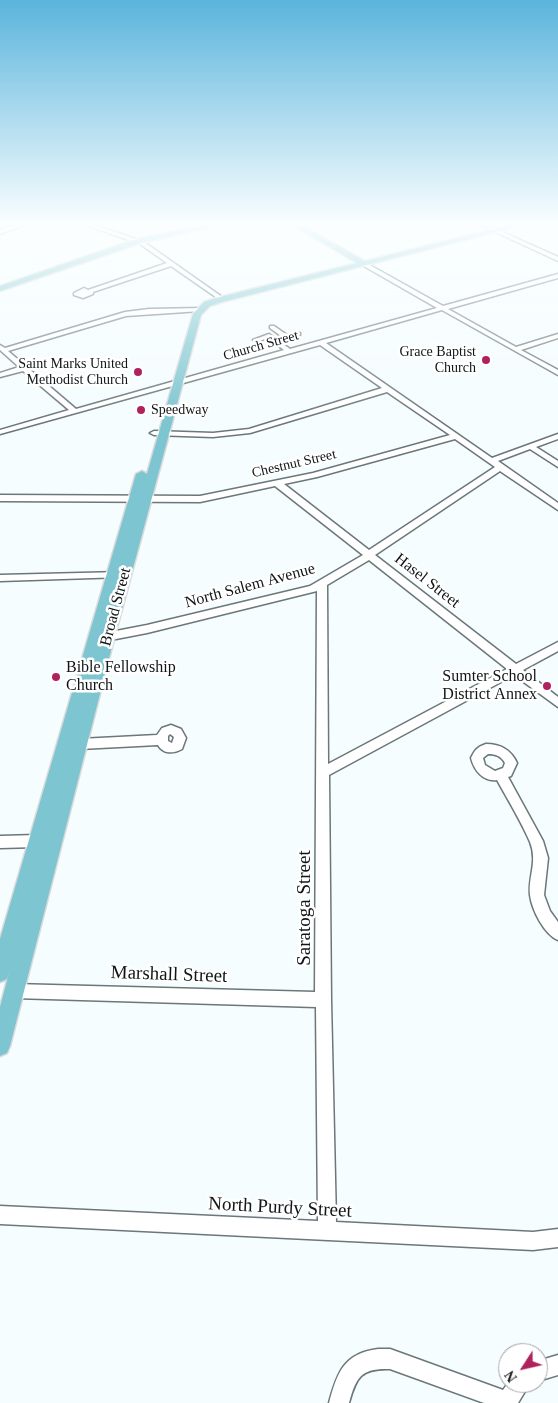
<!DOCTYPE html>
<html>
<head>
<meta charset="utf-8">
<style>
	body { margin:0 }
	#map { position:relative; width:558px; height:1403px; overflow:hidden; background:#f5fdff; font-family:"Times New Roman",serif }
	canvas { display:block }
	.north { position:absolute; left:498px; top:1343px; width:50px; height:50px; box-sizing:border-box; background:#fff; border:1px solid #9fa1a2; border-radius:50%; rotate:235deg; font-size:14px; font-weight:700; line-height:20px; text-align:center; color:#101516 }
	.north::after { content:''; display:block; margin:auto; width:18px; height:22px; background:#af225e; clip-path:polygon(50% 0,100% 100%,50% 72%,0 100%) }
</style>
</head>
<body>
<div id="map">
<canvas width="558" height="1403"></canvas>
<div class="north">N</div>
</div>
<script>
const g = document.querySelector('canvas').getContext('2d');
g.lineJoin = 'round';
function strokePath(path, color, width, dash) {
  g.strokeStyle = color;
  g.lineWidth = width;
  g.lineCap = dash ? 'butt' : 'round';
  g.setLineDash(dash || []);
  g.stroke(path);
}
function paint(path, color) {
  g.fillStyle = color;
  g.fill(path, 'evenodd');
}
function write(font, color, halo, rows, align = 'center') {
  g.font = font + ' "Times New Roman",serif';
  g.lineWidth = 5;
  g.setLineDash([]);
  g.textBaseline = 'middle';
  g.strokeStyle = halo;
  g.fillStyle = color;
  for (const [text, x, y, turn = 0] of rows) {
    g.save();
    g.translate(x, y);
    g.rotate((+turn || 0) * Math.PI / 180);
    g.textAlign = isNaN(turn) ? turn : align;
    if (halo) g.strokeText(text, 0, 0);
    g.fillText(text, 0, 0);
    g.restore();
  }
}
const minor = new Path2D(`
	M 17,224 L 26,224 L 0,234 L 0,230 Z
	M 83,224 L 92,224 L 144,242 L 225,299 L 220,300 L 171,266 L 93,292 L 93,294 L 83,298 L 74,295 L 74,293 L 84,288 L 88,290 L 167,263 L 140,244 Z
	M 184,224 L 191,224 L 198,229 L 193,230 Z
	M 478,224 L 485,224 L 558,257 L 558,261 Z
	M 362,263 L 366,263 L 443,306 L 558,274 L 558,278 L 448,309 L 516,347 L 558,334 L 558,338 L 521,350 L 558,370 L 558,375 L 442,310 L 326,343 L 492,458 L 558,434 L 558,439 L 536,447 L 558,461 L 558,467 L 530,449 L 498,461 L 558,503 L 558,510 L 500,471 L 375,555 L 516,664 L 558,642 L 558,651 L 523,670 L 558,697 L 558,707 L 514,675 L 329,775 L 331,1000 L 336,1222 L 533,1232 L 558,1229 L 558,1247 L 533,1250 L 0,1224 L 0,1206 L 318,1221 L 316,1007 L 14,998 L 9,996 L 7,991 L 9,986 L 14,984 L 315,992 L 317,591 L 147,633 L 116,639 L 101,639 L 96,635 L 101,631 L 116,631 L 147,625 L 310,586 L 363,555 L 275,486 L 200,502 L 0,501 L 0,495 L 200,496 L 313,473 L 450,435 L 387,392 L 250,433 L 213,437 L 154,435 L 150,433 L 154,431 L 213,433 L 249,429 L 382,388 L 320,345 L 0,434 L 0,430 L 69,410 L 23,371 L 0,377 L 0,373 L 19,367 L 0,350 L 0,345 L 5,348 L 125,312 L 149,309 L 203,308 L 204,309 L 201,311 L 126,316 L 8,351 L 76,409 L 284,350 L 268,338 L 256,342 L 253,340 L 269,334 L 275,338 L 281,336 L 270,328 L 270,326 L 274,326 L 287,335 L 300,333 L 300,335 L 279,341 L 290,349 L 437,308 L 362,265 ZM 455,439 L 495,467 L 369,550 L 284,484 L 317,477 ZM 369,560 L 507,669 L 328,764 L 327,585 Z
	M 121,572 L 124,573 L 126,575 L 124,577 L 0,581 L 0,575 Z
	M 171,725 L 181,729 L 186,738 L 182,749 C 173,754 163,754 158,745 L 80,749 L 76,747 L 74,744 L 76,741 L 80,739 L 157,735 L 162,728 ZM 170,734 L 174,737 L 172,743 L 168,741 L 168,736 Z
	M 486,744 C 501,744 511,750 517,763 L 511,776 L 508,777 L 543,841 L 548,858 L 544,895 L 550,911 L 558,922 L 558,940 C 544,934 532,910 530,895 C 528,876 538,862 530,842 C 521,821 508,800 497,780 C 483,782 474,770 471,758 C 475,750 477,747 486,744 ZM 488,754 C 496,754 501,756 505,763 L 503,768 L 495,771 L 485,765 L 483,758 Z
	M 37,835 L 42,837 L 44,841 L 42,845 L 37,847 L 0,848 L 0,836 Z
	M 378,1349 L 390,1349 L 503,1390 L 508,1383 L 530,1383 L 518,1403 L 484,1403 L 390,1369 C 361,1368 356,1377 349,1403 L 329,1403 C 337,1373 344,1353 378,1349 Z
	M 558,1355 L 558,1375 L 538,1381 L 538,1361 Z`);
const major = new Path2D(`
	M 208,224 L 223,224 L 138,244 L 0,291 L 0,286 L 133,240 Z
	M 290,224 L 299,224 L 365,261 L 514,224 L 527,224 L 222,302 L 210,306 L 201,315 L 115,635 L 10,1046 L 7,1053 L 0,1056 L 0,1007 L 9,973 L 7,979 L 0,982 L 0,939 L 136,474 L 142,471 L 147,474 L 193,314 L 204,302 L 216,298 L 357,263 Z`);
strokePath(minor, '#6b777a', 3);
strokePath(major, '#d9dada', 3);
paint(minor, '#fff');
paint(major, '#7dc5d0');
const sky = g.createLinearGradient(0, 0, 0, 421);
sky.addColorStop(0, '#5ab4dc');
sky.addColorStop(0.53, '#fafeff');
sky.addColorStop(1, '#fafeff00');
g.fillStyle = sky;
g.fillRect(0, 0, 558, 421);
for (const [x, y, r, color] of [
	[486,360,5,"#af225e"],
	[138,372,5,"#af225e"],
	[141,410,5,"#af225e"],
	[56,677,5,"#af225e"],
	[547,686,5,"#af225e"]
]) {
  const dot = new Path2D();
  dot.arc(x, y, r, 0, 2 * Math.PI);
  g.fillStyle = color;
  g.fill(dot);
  strokePath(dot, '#fff', 2);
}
write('14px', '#101516', '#fff', [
	["Church Street",261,346,-16],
	["Chestnut Street",294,464,-13]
]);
write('14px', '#101516', '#fff', [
	["Grace Baptist",476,352],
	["Church",476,368],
	["Saint Marks United",128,364],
	["Methodist Church",128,380],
	["Speedway",151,410,"left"]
], 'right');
write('16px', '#101516', '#fff', [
	["Hasel Street",427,581,38],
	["North Salem Avenue",250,586,-15],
	["Broad Street",116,607,-75]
]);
write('16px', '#101516', '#fff', [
	["Bible Fellowship",66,668],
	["Church",66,686],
	["Sumter School",537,677,"right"],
	["District Annex",537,695,"right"]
], 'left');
write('19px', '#101516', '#fff', [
	["Saratoga Street",305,908,-90],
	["Marshall Street",169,975,2],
	["North Purdy Street",280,1208,3]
]);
</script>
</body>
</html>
